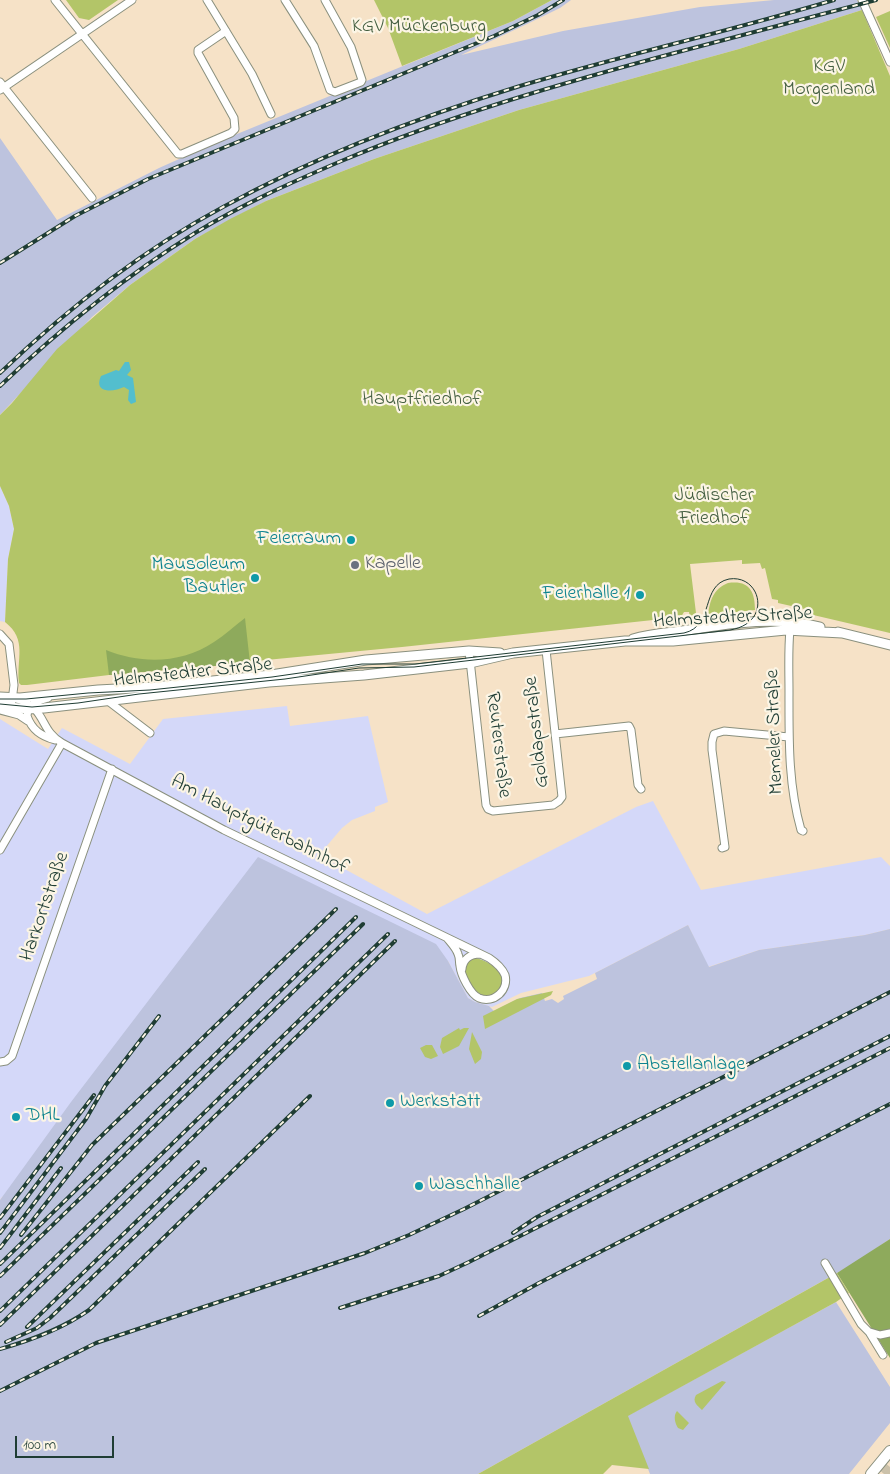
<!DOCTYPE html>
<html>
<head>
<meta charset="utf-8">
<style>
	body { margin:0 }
	#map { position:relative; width:890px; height:1474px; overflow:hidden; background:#f6e2c7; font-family:"Indie Flower",sans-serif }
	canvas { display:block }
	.scale { position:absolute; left:15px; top:1436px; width:99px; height:22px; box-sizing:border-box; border:2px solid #1f3d34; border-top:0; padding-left:6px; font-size:15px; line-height:18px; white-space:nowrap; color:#1f3d34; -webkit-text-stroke:4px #fcf5e5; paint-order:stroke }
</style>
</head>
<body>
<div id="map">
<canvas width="890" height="1474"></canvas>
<div class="scale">100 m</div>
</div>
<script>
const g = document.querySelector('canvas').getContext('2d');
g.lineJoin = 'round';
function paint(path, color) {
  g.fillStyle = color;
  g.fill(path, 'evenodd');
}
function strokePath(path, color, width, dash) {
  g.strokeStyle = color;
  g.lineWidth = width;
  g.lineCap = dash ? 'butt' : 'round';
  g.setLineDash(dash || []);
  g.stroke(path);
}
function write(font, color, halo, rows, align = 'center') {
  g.font = font + ' "Indie Flower",sans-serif';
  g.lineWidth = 4.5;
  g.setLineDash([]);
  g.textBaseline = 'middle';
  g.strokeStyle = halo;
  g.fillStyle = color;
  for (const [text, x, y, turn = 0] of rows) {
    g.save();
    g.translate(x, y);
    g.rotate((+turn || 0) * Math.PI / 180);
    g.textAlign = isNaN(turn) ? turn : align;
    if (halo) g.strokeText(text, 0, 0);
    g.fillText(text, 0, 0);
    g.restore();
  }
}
paint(new Path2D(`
	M 0,486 L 9,506 L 14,529 L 8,559 L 5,622 L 0,621 Z
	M 287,706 L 290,726 L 368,716 L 388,802 L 375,807 L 375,811 L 352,820 L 342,828 L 319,855 L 427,914 L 636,807 L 653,801 L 701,890 L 881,857 L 890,866 L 890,929 L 865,935 L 759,950 L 708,967 L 688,925 L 589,976 L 521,993 L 492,1007 L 475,1002 L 468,998 L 448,961 L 2,1197 L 0,1200 L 0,719 L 48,749 L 62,728 L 130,764 L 163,719 Z`), '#d4d8f9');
paint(new Path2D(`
	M 552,0 L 571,0 L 560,8 L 527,24 L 461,55 L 563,31 L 700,7 L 774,0 L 857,0 L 862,10 L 739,49 L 519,110 L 374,159 L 266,201 L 195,239 L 130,285 L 92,317 L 0,415 L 0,138 L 57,220 L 159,168 L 215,143 L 513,21 Z
	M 258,857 L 436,944 L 448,961 L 468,998 L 475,1002 L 489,1006 L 494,1011 L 520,998 L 542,993 L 545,1001 L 552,999 L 558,1003 L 564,999 L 563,996 L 597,979 L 595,973 L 688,925 L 709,967 L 759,950 L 865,935 L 890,929 L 890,1239 L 853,1264 L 478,1474 L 0,1474 L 0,1200 L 71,1102 Z
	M 836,1302 L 890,1387 L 890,1423 L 849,1474 L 650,1474 L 627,1416 Z`), '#bdc3de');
paint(new Path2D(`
	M 66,0 L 118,0 L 89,20 L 79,18 Z
	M 374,0 L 552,0 L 513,21 L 402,66 L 388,28 Z
	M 862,10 L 890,76 L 890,633 L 809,614 L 809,610 L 778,603 L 778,600 L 772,599 L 765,568 L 762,569 L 760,563 L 742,564 L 742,560 L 690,564 L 696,613 L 692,617 L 690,618 L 689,612 L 684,612 L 681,617 L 402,647 L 109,675 L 27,685 L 21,685 L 19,683 C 16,659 28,640 5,622 L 8,559 L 14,529 L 9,506 L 0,486 L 0,415 L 12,403 L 57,349 L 130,285 L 195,239 L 230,219 L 266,201 L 374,159 L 519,110 L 739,49 Z
	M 890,11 L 890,48 L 876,17 Z
	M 728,583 C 749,580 755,591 755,610 L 708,615 C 710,601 713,589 728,583 Z
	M 475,958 C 490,960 514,978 496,993 C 480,1006 461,975 466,965 C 468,961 472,959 475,958 Z
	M 553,991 L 551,995 L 485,1029 L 483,1016 L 517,999 Z
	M 459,1028 L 460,1030 L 464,1028 L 469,1028 L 459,1046 L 443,1054 L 440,1047 L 442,1038 Z
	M 472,1032 L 482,1052 L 481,1059 L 475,1064 L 469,1049 Z
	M 426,1045 L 432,1045 L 438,1056 L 431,1059 L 425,1057 L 420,1048 Z
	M 837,1273 L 849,1293 L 836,1302 L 628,1416 L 649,1469 L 612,1465 L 603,1474 L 478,1474 Z
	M 722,1381 L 726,1382 L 702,1410 C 697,1405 692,1402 696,1395 Z
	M 677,1411 L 689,1423 L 683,1430 L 678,1428 C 675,1423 673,1416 677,1411 Z`), '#b3c568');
paint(new Path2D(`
	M 245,618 L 250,663 L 109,675 L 106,650 C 141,664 181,664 214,642 C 225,635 234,626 245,618 Z
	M 890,1239 L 890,1358 L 837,1273 Z`), '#8eaa5c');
paint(new Path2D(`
	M 125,362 L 129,362 L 131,370 L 127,375 L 133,378 L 136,402 L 131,404 L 128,400 L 129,390 L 124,387 C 114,392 93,394 101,376 L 116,370 L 119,371 Z`), '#53bece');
strokePath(new Path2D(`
	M 884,1474 L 890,1467`), '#cbc1aa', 10, [10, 5]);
const minor = new Path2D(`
	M 55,0 L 178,154 L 182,154 L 231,133 L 235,129 L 234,118 L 198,53 L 198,50 L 226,31
	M 207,0 L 252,74 L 271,114
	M 285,0 L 314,46 L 330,90 L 335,92 L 361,82 L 362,80 L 351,47 L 325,0
	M 862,0 L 890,62
	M 0,82 L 92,198
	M 0,90 L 132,0
	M 790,630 C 788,650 789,671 789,692 C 789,739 788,784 801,830 L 803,831
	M 0,634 L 9,644 L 10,652 L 14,685 L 12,701 L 0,703
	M 469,651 L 486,805 L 488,809 L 493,811 L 553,805 L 559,801 L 562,797 L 546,650
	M 48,698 C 37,701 28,703 27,716 C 32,730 41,736 55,740
	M 17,699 C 47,708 39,730 62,743 L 224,830 L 489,958 C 495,962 502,968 505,975 C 509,990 494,1004 479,998 C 470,994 461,975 460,966 C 459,962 460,958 458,954 C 456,948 451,943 447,938
	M 108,701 L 150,733
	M 0,710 L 19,715 L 28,721
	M 555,734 L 629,726 L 631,730 L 638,785 L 641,789
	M 722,848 L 725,847 L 712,750 L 712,742 L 714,734 L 724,731 L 789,737
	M 0,850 L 62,743
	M 462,969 C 463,959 470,954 480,954
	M 0,1062 L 6,1061 L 12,1056 L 112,769
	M 825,1263 L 861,1324 L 869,1332 L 883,1355
	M 870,1332 L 880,1335 L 890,1333`);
const major = new Path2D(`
	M 838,632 L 890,645
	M 633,639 C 649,634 666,633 682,631 C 727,624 776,615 820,627
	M 0,697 L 20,698 L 98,690 L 154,687 L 271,675 L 366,660 L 469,651 L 500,653
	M 0,706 L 28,709 L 44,708 L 269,682 L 364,675 L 470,663 L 513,653 L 625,641 L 673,641 L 786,630 L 842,633`);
const highway = new Path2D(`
	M 871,1474 L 890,1451`);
strokePath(minor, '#8a907e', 9);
strokePath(major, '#8a907e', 11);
strokePath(highway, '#8a907e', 12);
strokePath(minor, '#fff', 7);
strokePath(major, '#fff', 9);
strokePath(highway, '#fff', 10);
strokePath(new Path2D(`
	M 0,699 L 26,699 L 88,693 L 150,690 L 272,677 L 362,664 L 415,664 L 684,633 C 715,626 700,585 729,579 C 761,574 773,623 730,630 L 414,667 L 359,668 L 285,679 L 139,694 L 78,703 L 32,707 L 0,704`), '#1f3d34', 1);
const rail = new Path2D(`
	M 0,263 L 75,216 L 148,179 L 494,36 L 538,15 L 563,0
	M 0,373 C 67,309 141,251 223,207 C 316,156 419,117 520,86 C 624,55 730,31 834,0
	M 0,386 C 60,329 124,277 195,233 C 241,205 290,183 339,162 C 450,115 566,82 682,51 C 747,34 811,17 876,0
	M 0,1218 L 94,1095
	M 0,1233 L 86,1119 L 105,1086 L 159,1016
	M 513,1233 L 537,1217 L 890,1036
	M 21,1235 L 92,1145 L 336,909
	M 0,1248 L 61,1168
	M 0,1264 L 356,917
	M 0,1276 L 363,924
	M 340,1308 L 439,1276 L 469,1262 L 890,1048
	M 0,1311 L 388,934
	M 479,1316 L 539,1283 L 890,1104
	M 0,1325 L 395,941
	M 27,1327 L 198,1162
	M 6,1342 L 37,1328 L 50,1318 L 205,1169
	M 0,1349 C 32,1340 62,1329 89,1310 L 310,1096
	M 0,1391 L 96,1343 L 365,1253 L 409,1235 L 464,1209 L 890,992`);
strokePath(rail, '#1f3d34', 4);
strokePath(rail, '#fcf5e5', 2, [5.5]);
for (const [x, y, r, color] of [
	[351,540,5,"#0f9aa8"],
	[355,565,5,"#6b7280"],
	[255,578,5,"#0f9aa8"],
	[640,595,5,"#0f9aa8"],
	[627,1066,5,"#0f9aa8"],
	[390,1103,5,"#0f9aa8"],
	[16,1117,5,"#0f9aa8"],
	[419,1186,5,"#0f9aa8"]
]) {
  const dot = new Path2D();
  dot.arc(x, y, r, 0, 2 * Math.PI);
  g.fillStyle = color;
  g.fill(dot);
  strokePath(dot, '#fcf5e5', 2);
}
write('20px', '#445f41', '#fcf5e5', [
	["KGV Mückenburg",419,28],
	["KGV",829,68],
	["Morgenland",829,91],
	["Hauptfriedhof",422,401],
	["Jüdischer",714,497],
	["Friedhof",714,520]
]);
write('20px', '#0d838f', '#fcf5e5', [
	["Feierraum",341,540,"right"],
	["Mausoleum",245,566,"right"],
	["Bautler",245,589,"right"],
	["Feierhalle 1",630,595,"right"],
	["Abstellanlage",637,1066],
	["Werkstatt",400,1103],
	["DHL",26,1117],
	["Waschhalle",429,1186]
], 'left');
write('20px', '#5b616d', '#fcf5e5', [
	["Kapelle",365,565]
], 'left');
write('20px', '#1f3d34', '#fcf5e5', [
	["Helmstedter Straße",733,619,-3],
	["Helmstedter Straße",193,674,-6],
	["Goldapstraße",538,732,-96],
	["Memeler Straße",776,732,-92],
	["Reuterstraße",497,745,83],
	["Am Hauptgüterbahnhof",259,826,27],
	["Harkortstraße",46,907,-71]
]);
</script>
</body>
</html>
